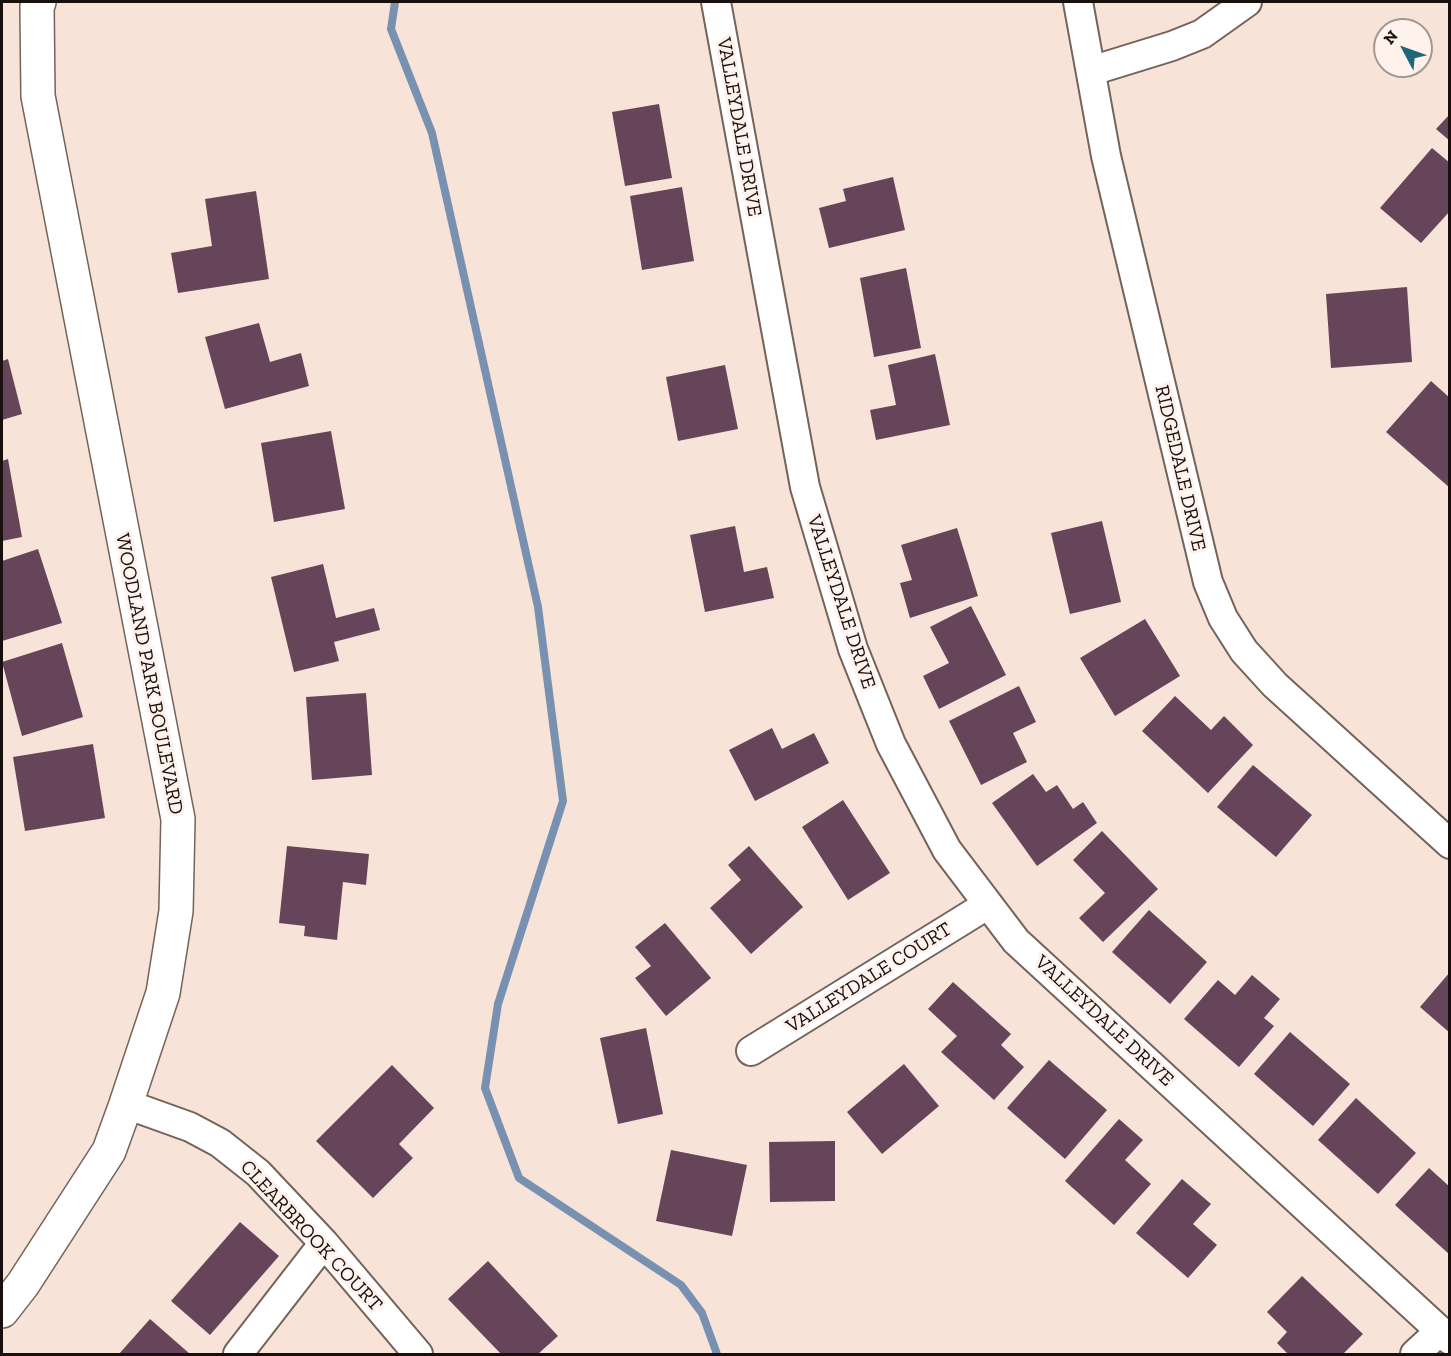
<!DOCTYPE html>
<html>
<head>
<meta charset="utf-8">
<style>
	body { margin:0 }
	#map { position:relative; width:1451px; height:1356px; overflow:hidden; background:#f7e3d8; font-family:"Zilla Slab",serif }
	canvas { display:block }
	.frame { position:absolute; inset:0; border:3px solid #17100d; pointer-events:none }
	.north { position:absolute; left:1373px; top:18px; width:60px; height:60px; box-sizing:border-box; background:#fff2ec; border:2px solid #a29893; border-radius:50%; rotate:311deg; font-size:16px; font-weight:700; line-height:24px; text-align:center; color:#17100d }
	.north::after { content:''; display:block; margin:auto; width:21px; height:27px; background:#206776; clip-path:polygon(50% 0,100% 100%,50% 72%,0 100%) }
</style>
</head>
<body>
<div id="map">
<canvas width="1451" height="1356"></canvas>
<div class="frame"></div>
<div class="north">N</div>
</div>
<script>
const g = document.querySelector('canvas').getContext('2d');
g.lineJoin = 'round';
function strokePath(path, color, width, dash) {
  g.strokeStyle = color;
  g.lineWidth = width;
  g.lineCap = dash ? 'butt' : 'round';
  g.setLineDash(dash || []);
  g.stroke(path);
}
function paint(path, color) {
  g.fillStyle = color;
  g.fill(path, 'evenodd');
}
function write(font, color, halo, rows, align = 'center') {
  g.font = font + ' "Zilla Slab",serif';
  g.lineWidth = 6;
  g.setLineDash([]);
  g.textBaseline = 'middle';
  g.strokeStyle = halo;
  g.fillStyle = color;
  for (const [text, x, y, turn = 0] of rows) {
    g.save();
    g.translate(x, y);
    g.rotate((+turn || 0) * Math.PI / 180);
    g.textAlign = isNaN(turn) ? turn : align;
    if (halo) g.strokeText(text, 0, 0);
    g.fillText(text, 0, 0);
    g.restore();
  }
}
strokePath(new Path2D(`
	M 395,2 L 391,29 L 432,133 L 538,607 L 563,801 L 498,1004 L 485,1088 L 519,1178 L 681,1285 L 702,1313 L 717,1354`), '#7891b0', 8);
paint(new Path2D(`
	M 659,104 L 672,178 L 625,186 L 612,112 Z
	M 1450,114 L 1450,141 L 1436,129 Z
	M 1432,148 L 1450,163 L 1450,211 L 1421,243 L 1380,208 Z
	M 893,177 L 905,230 L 829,248 L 819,208 L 846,201 L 843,189 Z
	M 682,187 L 694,261 L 642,270 L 630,196 Z
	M 256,191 L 269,279 L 178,293 L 171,253 L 212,246 L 205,199 Z
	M 906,268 L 921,348 L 874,357 L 860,278 Z
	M 1407,287 L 1412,362 L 1331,368 L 1326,294 Z
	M 259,323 L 270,362 L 301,353 L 309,386 L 225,409 L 205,337 Z
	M 935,354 L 950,425 L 876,440 L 870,410 L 896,405 L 888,365 Z
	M 8,359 L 22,414 L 2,420 L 2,361 Z
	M 725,365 L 738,429 L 678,441 L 666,377 Z
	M 1431,381 L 1450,398 L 1450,488 L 1386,432 Z
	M 331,431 L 345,509 L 274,522 L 261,443 Z
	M 8,459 L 22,537 L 2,541 L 2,461 Z
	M 1102,521 L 1121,602 L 1070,614 L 1051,533 Z
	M 735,526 L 744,572 L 767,567 L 774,598 L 705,612 L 690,535 Z
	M 957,528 L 978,596 L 910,618 L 900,583 L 912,580 L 901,545 Z
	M 38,549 L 62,623 L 2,641 L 2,561 Z
	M 323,564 L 336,618 L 374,608 L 380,630 L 334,642 L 339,661 L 294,672 L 271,577 Z
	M 971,606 L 1006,675 L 939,709 L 923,676 L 949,663 L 930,627 Z
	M 1145,619 L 1180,676 L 1115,716 L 1080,658 Z
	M 62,643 L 83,717 L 22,736 L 2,662 Z
	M 1019,686 L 1036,722 L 1013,733 L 1027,762 L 981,785 L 949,721 Z
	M 366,693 L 372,775 L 312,780 L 306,697 Z
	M 1175,696 L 1211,730 L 1224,716 L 1253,745 L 1208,793 L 1142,731 Z
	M 772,728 L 782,749 L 814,733 L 829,763 L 755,801 L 729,750 Z
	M 93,744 L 105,818 L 25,831 L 13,757 Z
	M 1253,765 L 1312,815 L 1276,857 L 1217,807 Z
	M 1033,774 L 1046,792 L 1057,785 L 1073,809 L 1083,802 L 1097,823 L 1037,866 L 992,803 Z
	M 843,800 L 890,873 L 848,900 L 802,827 Z
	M 1102,831 L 1158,889 L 1103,942 L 1079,918 L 1105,893 L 1073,860 Z
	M 287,846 L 369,854 L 366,885 L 343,882 L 337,940 L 304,936 L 305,926 L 279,923 Z
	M 749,846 L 803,907 L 751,954 L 710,908 L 741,880 L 728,865 Z
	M 1149,910 L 1207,962 L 1170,1004 L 1112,952 Z
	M 665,923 L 711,978 L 666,1016 L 635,978 L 651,966 L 635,947 Z
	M 1450,972 L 1450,1033 L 1420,1007 Z
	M 1252,975 L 1280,999 L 1264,1018 L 1274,1026 L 1239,1067 L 1184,1019 L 1218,980 L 1235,995 Z
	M 953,982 L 1011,1034 L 1001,1045 L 1024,1067 L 994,1100 L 941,1052 L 957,1036 L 928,1009 Z
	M 646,1028 L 663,1114 L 618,1124 L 600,1038 Z
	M 1290,1032 L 1350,1084 L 1313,1126 L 1254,1074 Z
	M 1049,1060 L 1107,1110 L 1065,1159 L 1007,1108 Z
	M 904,1064 L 939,1106 L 882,1154 L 847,1112 Z
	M 392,1065 L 434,1108 L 399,1144 L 413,1158 L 373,1198 L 316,1141 Z
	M 1356,1098 L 1416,1153 L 1378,1194 L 1318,1140 Z
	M 1119,1119 L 1143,1140 L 1125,1160 L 1151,1184 L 1114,1225 L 1065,1181 Z
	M 835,1141 L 835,1201 L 770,1202 L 769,1142 Z
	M 671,1150 L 747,1165 L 732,1236 L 656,1221 Z
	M 1429,1168 L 1450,1187 L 1450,1255 L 1395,1205 Z
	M 1182,1179 L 1211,1204 L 1193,1224 L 1217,1245 L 1188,1278 L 1136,1233 Z
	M 240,1222 L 279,1256 L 210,1335 L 171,1301 Z
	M 488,1261 L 558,1336 L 538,1354 L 501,1354 L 448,1299 Z
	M 1302,1276 L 1363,1334 L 1343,1354 L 1288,1354 L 1277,1343 L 1287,1332 L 1267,1312 Z
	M 150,1319 L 190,1354 L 119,1354 Z`), '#66455a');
const street = new Path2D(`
	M 716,2 L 805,487 L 853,649 L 891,744 L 947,850 L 1016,941 L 1450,1340
	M 1078,2 L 1106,156 L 1208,582 L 1223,618 L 1244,651 L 1275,685 L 1450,844
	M 1091,71 L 1172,46 L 1202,34 L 1247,2
	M 751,1051 L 987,905
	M 126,1104 L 190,1127 L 220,1143 L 258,1173 L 324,1243 L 418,1354
	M 238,1354 L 324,1243
	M 1415,1354 L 1440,1331`);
const secondary = new Path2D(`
	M 2,1311 L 23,1284 L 109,1151 L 126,1104 L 163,993 L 176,911 L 178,819 L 38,96 L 37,7 L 39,2`);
strokePath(street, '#74635a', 32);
strokePath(secondary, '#74635a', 36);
strokePath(street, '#fff', 28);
strokePath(secondary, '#fff', 33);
write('20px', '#17100d', '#fff2ec', [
	["VALLEYDALE DRIVE",739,127,80],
	["RIDGEDALE DRIVE",1180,468,77],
	["VALLEYDALE DRIVE",841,602,72],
	["WOODLAND PARK BOULEVARD",149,674,79],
	["VALLEYDALE COURT",869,978,-32],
	["VALLEYDALE DRIVE",1104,1021,43],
	["CLEARBROOK COURT",311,1236,47]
]);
</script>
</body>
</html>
